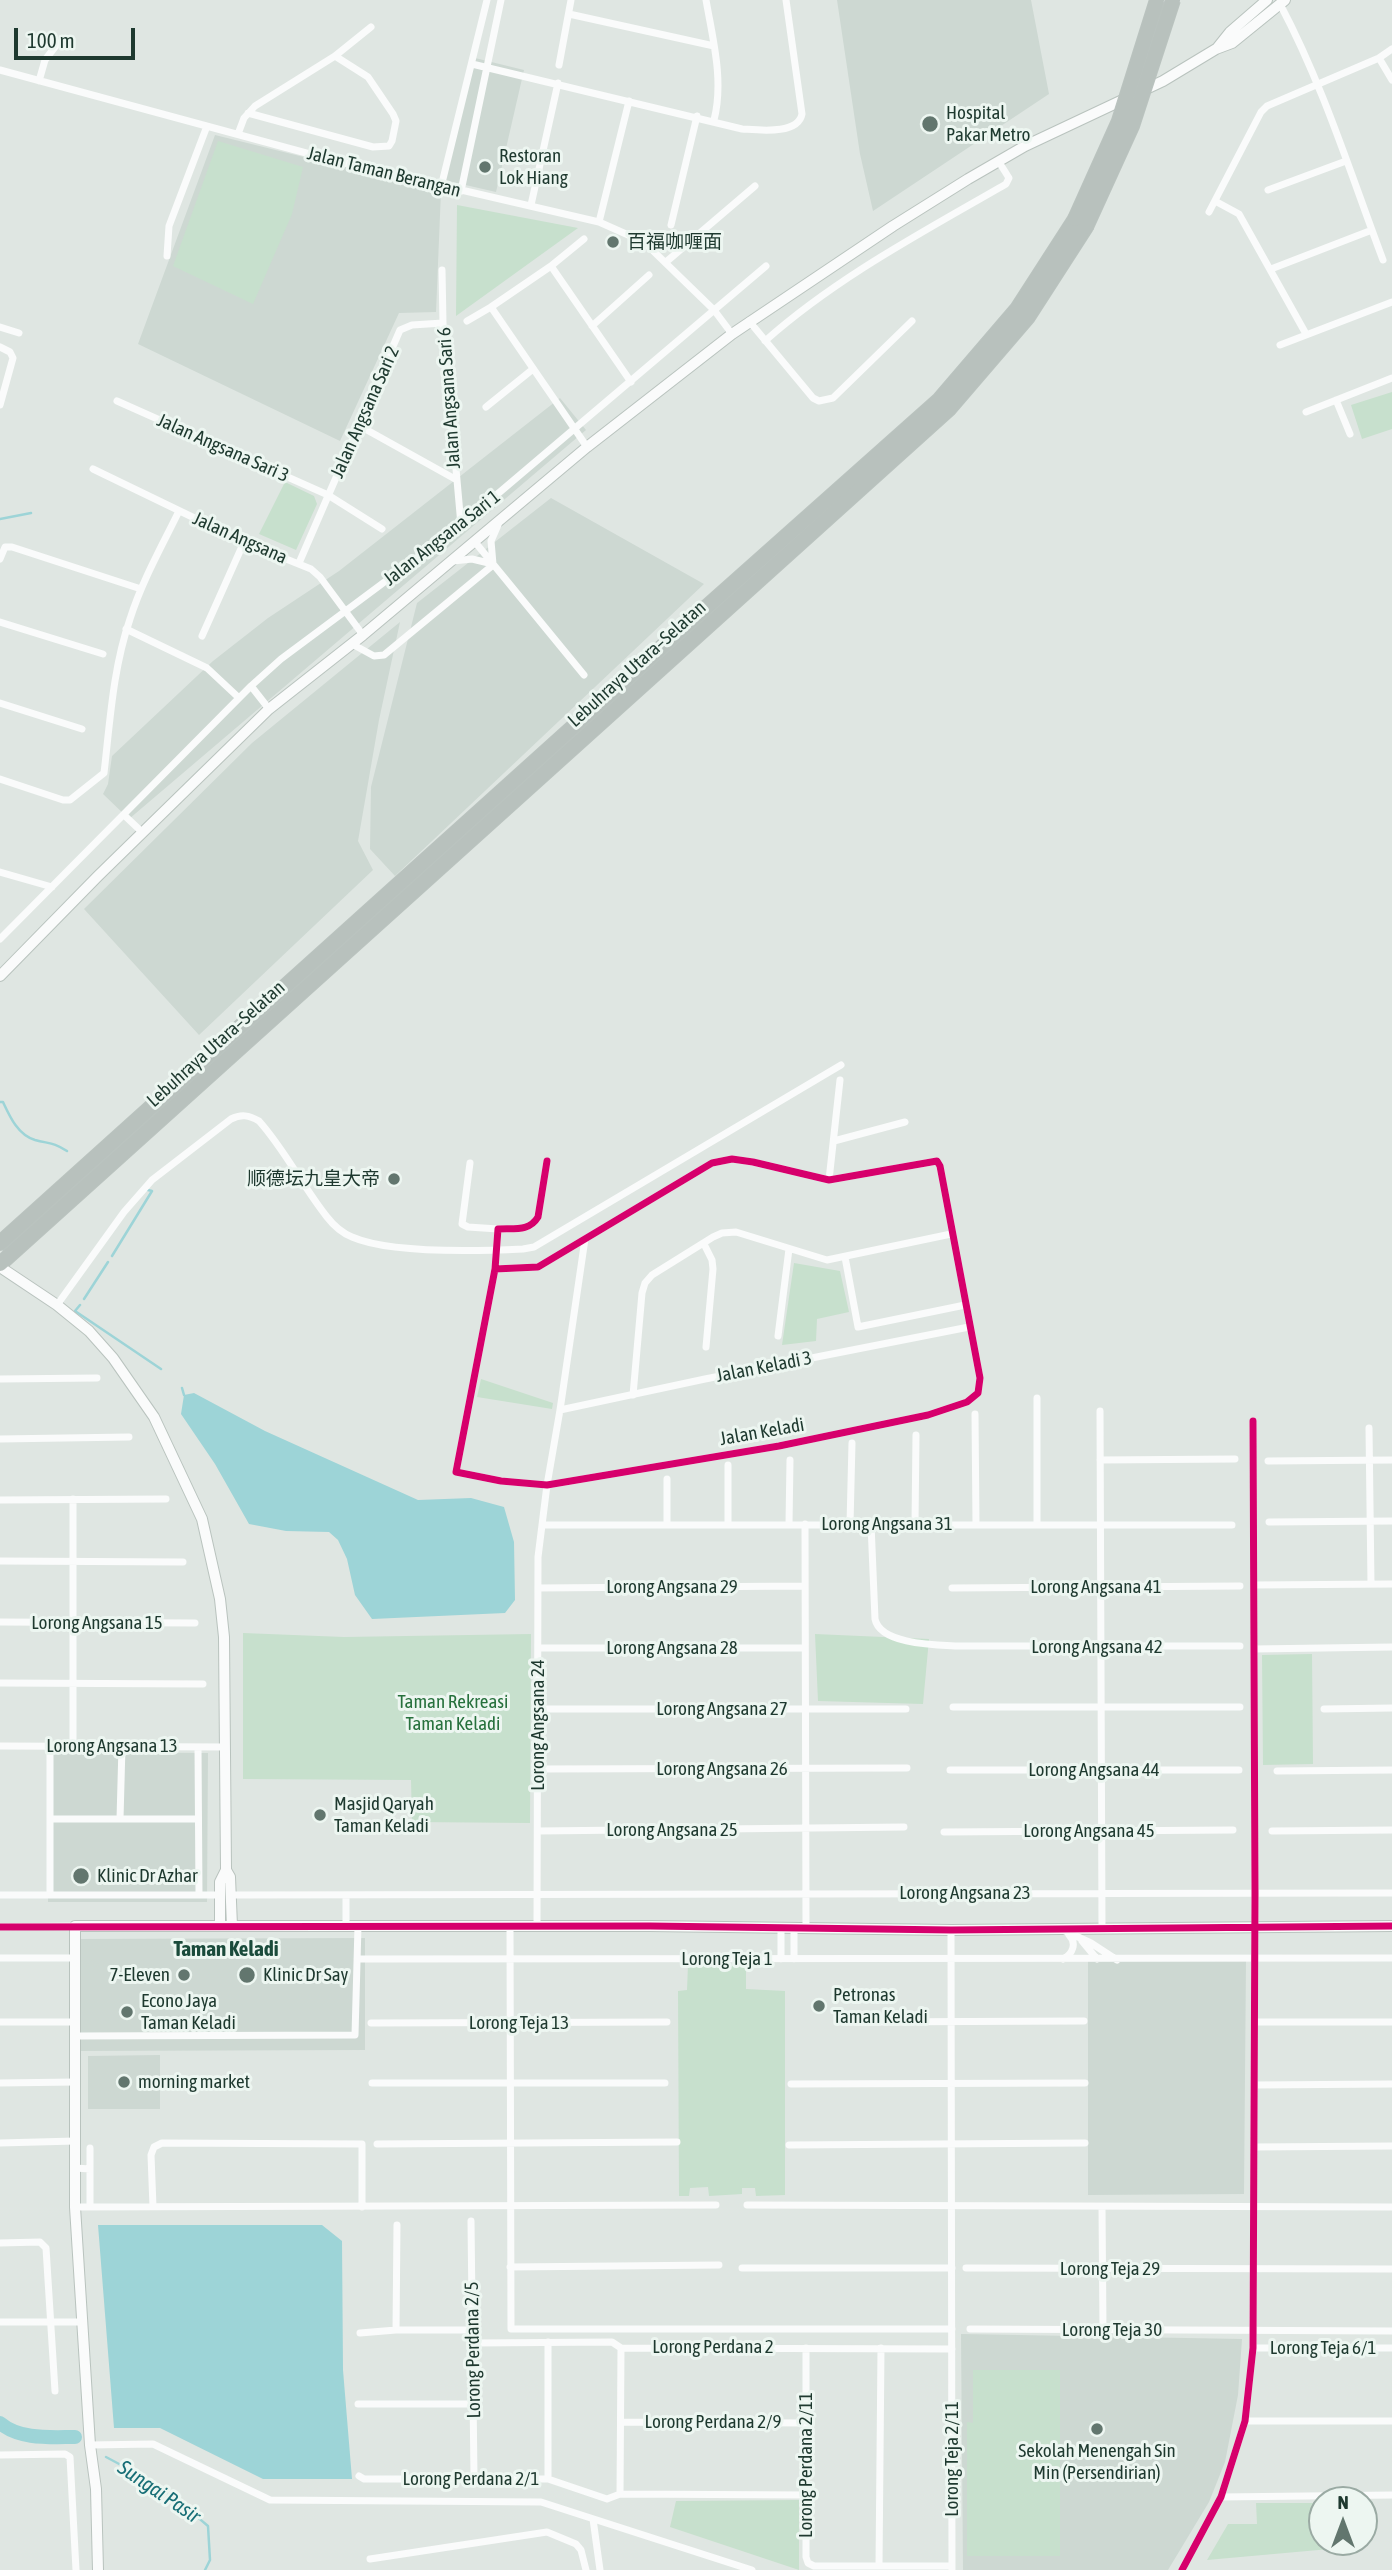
<!DOCTYPE html>
<html>
<head>
<meta charset="utf-8">
<style>
	body { margin:0 }
	#map { position:relative; width:1392px; height:2570px; overflow:hidden; background:#dfe6e2; font-family:"Asap Condensed",sans-serif }
	canvas { display:block }
	.north { position:absolute; left:1308px; top:2486px; width:70px; height:70px; box-sizing:border-box; background:#edf6f1; border:2px solid #9aaaa3; border-radius:50%; rotate:0deg; font-size:19px; font-weight:700; line-height:28px; text-align:center; color:#1e392f }
	.north::after { content:''; display:block; margin:auto; width:24px; height:32px; background:#62766e; clip-path:polygon(50% 0,100% 100%,50% 72%,0 100%) }
	.scale { position:absolute; left:14px; top:28px; width:121px; height:32px; box-sizing:border-box; border:4px solid #1e392f; border-top:0; padding-left:9px; font-size:21px; line-height:24px; white-space:nowrap; color:#1e392f; -webkit-text-stroke:5px #edf6f1; paint-order:stroke }
</style>
</head>
<body>
<div id="map">
<canvas width="1392" height="2570"></canvas>
<div class="north">N</div>
<div class="scale">100 m</div>
</div>
<script>
const g = document.querySelector('canvas').getContext('2d');
g.lineJoin = 'round';
function paint(path, color) {
  g.fillStyle = color;
  g.fill(path, 'evenodd');
}
function strokePath(path, color, width, dash) {
  g.strokeStyle = color;
  g.lineWidth = width;
  g.lineCap = dash ? 'butt' : 'round';
  g.setLineDash(dash || []);
  g.stroke(path);
}
function write(font, color, halo, rows, align = 'center') {
  g.font = font + ' "Asap Condensed","Noto Sans SC",sans-serif';
  g.lineWidth = 6;
  g.setLineDash([]);
  g.textBaseline = 'middle';
  g.strokeStyle = halo;
  g.fillStyle = color;
  for (const [text, x, y, turn = 0] of rows) {
    g.save();
    g.translate(x, y);
    g.rotate((+turn || 0) * Math.PI / 180);
    g.textAlign = isNaN(turn) ? turn : align;
    if (halo) g.strokeText(text, 0, 0);
    g.fillText(text, 0, 0);
    g.restore();
  }
}
paint(new Path2D(`
	M 837,0 L 1031,0 L 1049,94 L 873,211 L 860,154 Z
	M 475,58 L 524,70 L 496,192 L 444,180 Z
	M 215,135 L 441,191 L 436,312 L 399,313 L 340,441 L 138,344 Z
	M 560,398 L 586,430 L 129,819 L 103,794 L 108,784 L 112,756 L 213,661 L 268,618 L 339,571 Z
	M 551,498 L 704,584 L 395,876 L 370,849 L 371,787 L 417,603 Z
	M 400,622 L 379,720 L 358,841 L 373,870 L 199,1035 L 84,909 L 252,743 Z
	M 48,1752 L 208,1753 L 207,1902 L 48,1902 Z
	M 365,1938 L 365,2050 L 72,2051 L 72,1939 Z
	M 1088,1960 L 1246,1960 L 1244,2194 L 1088,2195 Z
	M 160,2055 L 160,2109 L 88,2109 L 88,2056 Z
	M 961,2334 L 1242,2339 L 1238,2395 L 1225,2462 L 1209,2502 L 1168,2570 L 963,2570 Z`), '#cdd8d2');
paint(new Path2D(`
	M 218,141 L 303,167 L 292,214 L 253,304 L 173,266 Z
	M 457,205 L 578,228 L 456,316 Z
	M 1392,392 L 1392,429 L 1362,439 L 1351,405 Z
	M 285,482 L 314,496 L 317,504 L 296,550 L 259,534 Z
	M 794,1263 L 840,1271 L 849,1312 L 817,1319 L 816,1341 L 782,1345 Z
	M 481,1379 L 553,1403 L 552,1409 L 477,1397 Z
	M 243,1633 L 344,1637 L 531,1634 L 530,1823 L 412,1822 L 411,1780 L 243,1779 Z
	M 815,1634 L 929,1639 L 923,1704 L 818,1701 Z
	M 1312,1654 L 1313,1764 L 1263,1765 L 1262,1655 Z
	M 688,1965 L 746,1966 L 746,1989 L 785,1991 L 785,2195 L 756,2196 L 755,2188 L 742,2188 L 742,2194 L 709,2196 L 708,2187 L 690,2188 L 689,2196 L 679,2196 L 678,1991 L 687,1990 Z
	M 973,2370 L 1060,2370 L 1060,2556 L 967,2556 L 967,2422 L 973,2423 Z
	M 799,2500 L 799,2570 L 670,2527 L 676,2501 Z
	M 1256,2503 L 1322,2503 L 1322,2542 L 1352,2542 L 1352,2547 L 1207,2560 L 1228,2524 L 1257,2524 Z`), '#c7e0cd');
paint(new Path2D(`
	M 194,1393 L 265,1431 L 418,1500 L 471,1498 L 504,1507 L 514,1542 L 515,1600 L 505,1613 L 372,1619 L 355,1595 L 347,1559 L 338,1540 L 329,1532 L 286,1531 L 249,1524 L 215,1464 L 181,1414 L 184,1395 Z
	M 98,2225 L 322,2225 L 342,2241 L 343,2370 L 352,2479 L 263,2479 L 160,2428 L 114,2428 Z`), '#9dd4d7');
strokePath(new Path2D(`
	M 0,519 L 31,513
	M 0,1102 L 3,1102 C 10,1117 18,1135 35,1140 C 50,1144 53,1142 67,1151
	M 112,1256 L 152,1191 L 148,1190
	M 84,1299 L 108,1262
	M 80,1305 L 75,1311 L 161,1369
	M 182,1388 L 184,1395
	M 106,2457 C 143,2476 177,2499 208,2526 L 210,2560 L 205,2570`), '#9dd4d7', 2.5);
strokePath(new Path2D(`
	M 0,2423 C 20,2440 51,2437 75,2437`), '#9dd4d7', 14);
const secondary = new Path2D(`
	M 1218,47 L 1230,32 L 1267,0
	M 0,976 L 98,876 L 269,709 L 363,635 L 587,447 L 732,334 L 893,226 L 968,179 L 1025,146 L 1163,81 L 1216,49 L 1232,43 L 1285,0
	M 0,1267 L 57,1305 L 89,1331 L 113,1358 L 154,1417 L 202,1519 L 220,1599 L 224,1637 L 226,1870 L 220,1882 L 220,1926
	M 226,1870 L 230,1877 L 232,1926
	M 98,2570 L 96,2489 L 90,2445 L 75,2207 L 75,1926 L 650,1926 L 951,1930 L 1392,1926`);
const highway = new Path2D(`
	M 0,1243 L 684,627 L 939,400 L 1017,309 L 1075,219
	M 0,1264 L 949,409 L 1028,317 L 1086,227`);
strokePath(secondary, '#b9c3be', 12);
strokePath(highway, '#bac3bf', 16);
strokePath(new Path2D(`
	M 706,0 C 713,40 724,81 714,120
	M 1280,4 C 1323,85 1351,175 1383,260
	M 569,14 L 714,46
	M 1379,58 L 1392,80
	M 472,64 L 742,129 C 759,130 798,135 802,114 L 786,0
	M 559,65 L 571,0
	M 0,70 L 332,160 L 599,222 L 644,242 L 714,310 L 732,334
	M 39,81 L 45,60 L 58,43
	M 248,113 L 373,147 L 389,146 L 392,141 L 396,121 L 393,114 L 368,77 L 335,56
	M 238,134 L 244,118 L 255,106 L 335,56 L 371,27
	M 441,187 L 487,0
	M 1268,190 L 1346,161
	M 461,191 L 501,0
	M 1215,201 L 1239,214 L 1306,334
	M 531,205 L 558,83
	M 1209,212 L 1261,112 L 1267,106 L 1379,58 L 1392,49
	M 599,222 L 629,101
	M 671,225 L 697,116
	M 167,256 L 169,226 L 207,126
	M 666,262 L 755,186
	M 551,266 L 631,382
	M 1271,269 L 1372,230
	M 442,270 L 443,323 L 461,525
	M 491,307 L 551,266 L 584,239
	M 467,321 L 491,307 L 587,447
	M 749,321 L 813,398 L 819,401 L 833,398 L 912,321
	M 592,326 L 649,275
	M 0,327 L 19,333
	M 765,341 C 837,277 923,232 1006,184 L 1009,178 L 999,162
	M 1280,345 L 1392,302
	M 0,347 L 10,352 L 13,358 L 0,405
	M 1336,400 L 1350,434
	M 117,401 L 328,495 L 382,529
	M 486,407 L 533,369
	M 1306,412 L 1392,378
	M 358,425 L 455,479
	M 93,469 L 244,542 L 311,569 L 320,577 L 363,635
	M 475,542 L 584,675
	M 0,559 L 5,547 L 12,547 L 141,589
	M 453,561 L 472,559 L 493,564
	M 299,563 L 400,330 L 412,325 L 443,323
	M 493,564 L 491,541 L 498,525
	M 0,622 L 103,654
	M 126,629 L 207,668 L 238,697
	M 202,636 L 244,542
	M 352,644 L 374,656 L 384,655 L 493,565
	M 251,686 L 269,709
	M 0,703 L 82,729
	M 0,779 L 63,800 L 70,800 L 104,773 C 110,722 113,668 130,619 C 142,581 162,546 179,511
	M 124,815 L 143,833
	M 0,872 L 52,887
	M 0,939 L 251,686 L 281,659 L 461,525 L 766,266
	M 834,1141 L 905,1122
	M 470,1163 L 462,1224 L 468,1227 L 498,1229
	M 829,1180 L 840,1080
	M 704,1244 L 712,1260 L 713,1269 L 706,1347
	M 845,1257 L 858,1327 L 965,1305
	M 495,1269 L 538,1267 L 712,1163 L 732,1159 L 753,1162 L 829,1180 L 937,1161 L 940,1166 L 980,1378 L 978,1393 L 967,1402 L 928,1415 L 779,1446 L 547,1485 L 501,1481 L 456,1472 L 495,1269 L 498,1229 C 514,1228 529,1232 538,1217 L 547,1161
	M 57,1305 L 124,1212 L 152,1180 L 231,1119 C 241,1114 249,1115 259,1121 C 285,1150 303,1187 327,1217 C 334,1226 342,1233 352,1237 C 391,1254 480,1251 523,1249 L 534,1247 L 841,1065
	M 778,1336 L 789,1249
	M 0,1379 L 97,1378
	M 633,1395 L 642,1293 L 645,1283 L 652,1275 L 713,1237 L 722,1233 L 736,1232 L 827,1260 L 951,1234
	M 1037,1398 L 1037,1524
	M 560,1410 L 705,1379 L 969,1327
	M 1100,1411 L 1102,1929
	M 975,1414 L 976,1524
	M 1369,1428 L 1371,1584
	M 0,1439 L 129,1437
	M 1100,1460 L 1235,1459
	M 1268,1461 L 1392,1460
	M 667,1479 L 667,1524
	M 0,1500 L 166,1499
	M 1269,1522 L 1392,1521
	M 728,1524 L 728,1465
	M 789,1524 L 790,1460
	M 805,1524 L 806,1928
	M 850,1524 L 852,1443
	M 871,1524 L 875,1619 C 880,1644 934,1645 955,1646 L 1240,1646
	M 915,1524 L 916,1435
	M 542,1525 L 1232,1525
	M 0,1561 L 183,1562
	M 1254,1585 L 1392,1584
	M 538,1588 L 805,1586
	M 952,1588 L 1240,1586
	M 0,1622 L 195,1623
	M 538,1648 L 805,1648
	M 1254,1649 L 1392,1647
	M 0,1683 L 203,1684
	M 953,1707 L 1240,1707
	M 538,1709 L 906,1709
	M 1324,1709 L 1392,1708
	M 0,1746 L 225,1747
	M 50,1746 L 50,1895
	M 73,1746 L 73,1499
	M 198,1747 L 199,1895
	M 538,1769 L 907,1768
	M 950,1770 L 1239,1770
	M 1277,1771 L 1392,1770
	M 50,1819 L 198,1819
	M 120,1819 L 122,1746
	M 538,1831 L 904,1827
	M 1272,1831 L 1392,1830
	M 944,1832 L 1233,1830
	M 0,1895 L 220,1895
	M 231,1895 L 1392,1893
	M 346,1926 L 346,1896
	M 510,1926 L 511,2329 L 952,2329
	M 537,1926 L 538,1557 L 547,1485 L 560,1410 L 585,1239
	M 0,1927 L 75,1926
	M 951,1930 L 952,2570
	M 1063,1930 L 1091,1943 L 1117,1960
	M 1082,1941 L 1097,1959
	M 0,1958 L 75,1958
	M 357,1959 L 1392,1958
	M 781,1959 L 781,1928
	M 794,1959 L 794,1928
	M 1063,1959 C 1073,1954 1077,1943 1069,1935
	M 0,2022 L 75,2022
	M 855,2022 L 1084,2021
	M 1255,2022 L 1392,2022
	M 371,2023 L 667,2022
	M 75,2036 L 355,2035 L 358,1926
	M 0,2083 L 75,2082
	M 372,2083 L 665,2083
	M 791,2084 L 1085,2083
	M 1255,2085 L 1392,2084
	M 0,2143 L 75,2141
	M 377,2144 L 677,2142
	M 789,2145 L 1085,2143
	M 1254,2147 L 1392,2146
	M 90,2148 L 90,2169
	M 75,2168 L 90,2169 L 90,2207
	M 747,2205 L 1392,2207
	M 75,2207 L 716,2205
	M 153,2207 L 151,2155 L 154,2147 L 162,2143 L 362,2144 L 362,2207
	M 1102,2207 L 1103,2330
	M 471,2221 L 474,2478
	M 0,2243 L 40,2242 L 46,2248 L 55,2391
	M 510,2267 L 719,2265
	M 742,2268 L 952,2268
	M 966,2268 L 1392,2269
	M 0,2322 L 81,2322
	M 970,2329 L 1392,2331
	M 396,2330 L 397,2225
	M 360,2333 L 396,2330 L 471,2330
	M 474,2343 L 612,2342 L 621,2348
	M 806,2348 L 806,2557 L 808,2563 L 814,2566 L 952,2566
	M 1253,2348 L 1392,2348
	M 358,2404 L 474,2404
	M 1245,2421 L 1392,2421
	M 621,2422 L 806,2423
	M 90,2445 L 153,2444 L 270,2500 L 541,2502 L 752,2570
	M 0,2455 L 65,2454 L 70,2457 L 76,2570
	M 359,2476 L 364,2479 L 548,2479 L 607,2499 L 620,2494 L 806,2495
	M 548,2479 L 548,2342
	M 620,2494 L 621,2348 L 952,2349
	M 1221,2497 L 1392,2495
	M 593,2519 L 600,2570
	M 370,2559 L 547,2532 L 576,2544 L 581,2550 L 586,2570
	M 879,2566 L 881,2348
	M 1182,2570 L 1221,2497 L 1245,2421 L 1253,2348 L 1255,1893 L 1253,1421`), '#fafbfb', 7);
strokePath(secondary, '#fafbfb', 10);
strokePath(highway, '#b8c1bd', 14);
const highwayBridge = new Path2D(`
	M 1075,219 L 1119,121 L 1157,0
	M 1086,227 L 1132,126 L 1173,0`);
strokePath(highwayBridge, '#bac3bf', 16, []);
strokePath(highwayBridge, '#b8c1bd', 14);
strokePath(new Path2D(`
	M 495,1269 L 538,1267 L 712,1163 L 732,1159 L 753,1162 L 829,1180 L 937,1161 L 940,1166 L 980,1378 L 978,1393 L 967,1402 L 928,1415 L 779,1446 L 547,1485 L 501,1481 L 456,1472 L 495,1269 L 498,1229 C 514,1228 529,1232 538,1217 L 547,1161
	M 0,1927 L 650,1926 L 951,1930 L 1392,1926
	M 1182,2570 L 1221,2497 L 1245,2421 L 1253,2348 L 1255,1893 L 1253,1421`), '#d6006c', 7);
for (const [x, y, r, color] of [
	[930,124,9,"#62766e"],
	[485,167,7,"#62766e"],
	[613,242,7,"#62766e"],
	[394,1179,7,"#62766e"],
	[320,1815,7,"#62766e"],
	[81,1876,9,"#62766e"],
	[184,1975,7,"#62766e"],
	[247,1975,9,"#62766e"],
	[819,2006,7,"#62766e"],
	[127,2012,7,"#62766e"],
	[124,2082,7,"#62766e"],
	[1097,2429,7,"#62766e"]
]) {
  const dot = new Path2D();
  dot.arc(x, y, r, 0, 2 * Math.PI);
  g.fillStyle = color;
  g.fill(dot);
  strokePath(dot, '#edf6f1', 2.5);
}
write('19px', '#1e392f', '#edf6f1', [
	["Hospital",946,113],
	["Pakar Metro",946,135],
	["Restoran",499,156],
	["Lok Hiang",499,178],
	["百福咖喱面",627,242],
	["顺德坛九皇大帝",380,1179,"right"],
	["Masjid Qaryah",334,1804],
	["Taman Keladi",334,1826],
	["Klinic Dr Azhar",97,1876],
	["7-Eleven",170,1975,"right"],
	["Klinic Dr Say",263,1975],
	["Petronas",833,1995],
	["Taman Keladi",833,2017],
	["Econo Jaya",141,2001],
	["Taman Keladi",141,2023],
	["morning market",138,2082],
	["Sekolah Menengah Sin",1097,2451,"center"],
	["Min (Persendirian)",1097,2473,"center"]
], 'left');
write('19px', '#1e392f', '#edf6f1', [
	["Jalan Taman Berangan",384,172,14],
	["Jalan Angsana Sari 6",449,398,-94],
	["Jalan Angsana Sari 2",365,412,-66],
	["Jalan Angsana Sari 3",223,448,24],
	["Jalan Angsana",240,538,24],
	["Jalan Angsana Sari 1",442,538,-38],
	["Lebuhraya Utara–Selatan",637,664,-42],
	["Lebuhraya Utara–Selatan",216,1044,-42],
	["Jalan Keladi 3",764,1367,-11],
	["Jalan Keladi",762,1432,-10],
	["Lorong Angsana 31",887,1524],
	["Lorong Angsana 29",672,1587],
	["Lorong Angsana 41",1096,1587],
	["Lorong Angsana 15",97,1623],
	["Lorong Angsana 42",1097,1647],
	["Lorong Angsana 28",672,1648],
	["Lorong Angsana 27",722,1709],
	["Lorong Angsana 24",538,1725,-90],
	["Lorong Angsana 13",112,1746],
	["Lorong Angsana 26",722,1769],
	["Lorong Angsana 44",1094,1770],
	["Lorong Angsana 25",672,1830],
	["Lorong Angsana 45",1089,1831],
	["Lorong Angsana 23",965,1893],
	["Lorong Teja 1",727,1959],
	["Lorong Teja 13",519,2023],
	["Lorong Teja 29",1110,2269],
	["Lorong Teja 30",1112,2330],
	["Lorong Perdana 2",713,2347],
	["Lorong Teja 6/1",1323,2348],
	["Lorong Perdana 2/5",473,2350,-91],
	["Lorong Perdana 2/9",713,2422],
	["Lorong Teja 2/11",952,2459,-90],
	["Lorong Perdana 2/11",806,2465,-90],
	["Lorong Perdana 2/1",471,2479]
]);
write('19px', '#27713d', '#edf6f1', [
	["Taman Rekreasi",453,1702],
	["Taman Keladi",453,1724]
]);
write('bold 21px', '#1a4b3b', '#edf6f1', [
	["Taman Keladi",226,1949]
]);
write('italic 21px', '#176e76', '#edf6f1', [
	["Sungai Pasir",159,2492,34]
]);
</script>
</body>
</html>
